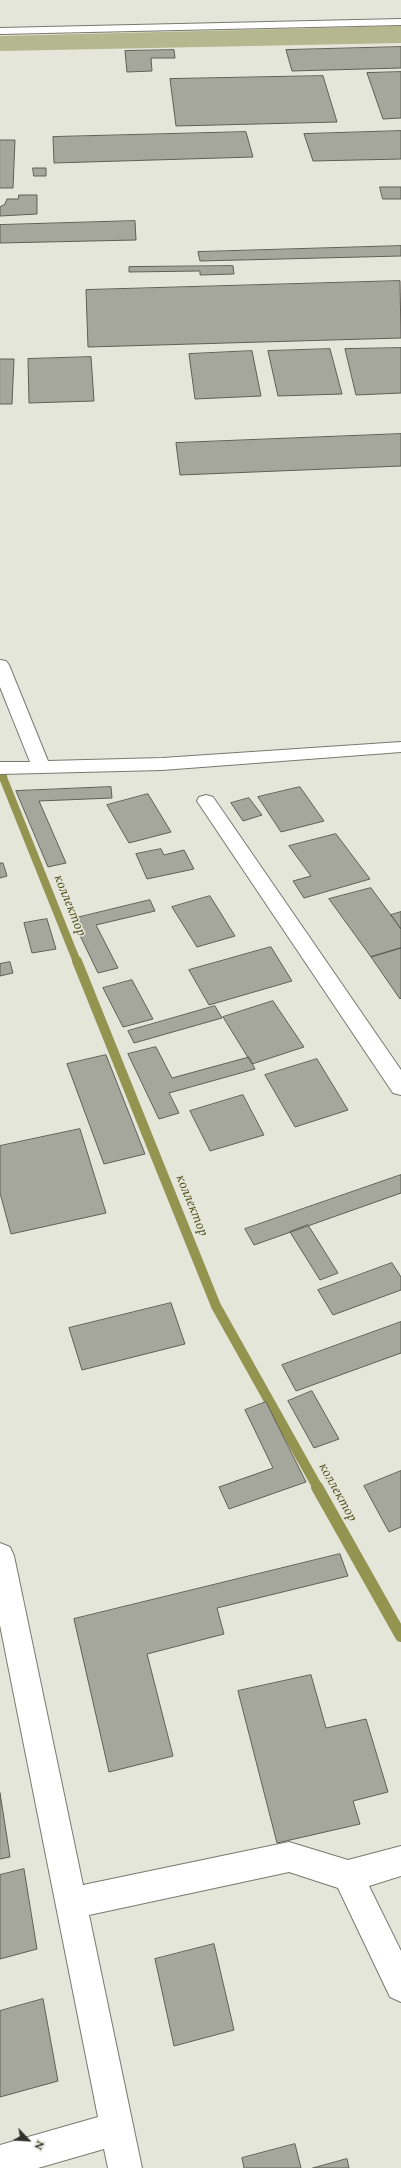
<!DOCTYPE html>
<html>
<head>
<meta charset="utf-8">
<style>
	body { margin:0 }
	#map { position:relative; width:401px; height:2168px; overflow:hidden; background:#e5e6da; font-family:Spectral,serif }
	canvas { display:block }
	.north { position:absolute; left:8px; top:2120px; width:40px; height:40px; -webkit-text-stroke:3px #e5e6da; paint-order:stroke; rotate:115deg; font-size:11px; font-weight:700; line-height:16px; text-align:center; color:#30302c }
	.north::after { content:''; display:block; margin:auto; width:14px; height:18px; background:#30302c; clip-path:polygon(50% 0,100% 100%,50% 72%,0 100%) }
</style>
</head>
<body>
<div id="map">
<canvas width="401" height="2168"></canvas>
<div class="north">N</div>
</div>
<script>
const g = document.querySelector('canvas').getContext('2d');
g.lineJoin = 'round';
function paint(path, color) {
  g.fillStyle = color;
  g.fill(path, 'evenodd');
}
function strokePath(path, color, width, dash) {
  g.strokeStyle = color;
  g.lineWidth = width;
  g.lineCap = dash ? 'butt' : 'round';
  g.setLineDash(dash || []);
  g.stroke(path);
}
function write(font, color, halo, rows, align = 'center') {
  g.font = font + ' Spectral,serif';
  g.lineWidth = 3;
  g.setLineDash([]);
  g.textBaseline = 'middle';
  g.strokeStyle = halo;
  g.fillStyle = color;
  for (const [text, x, y, turn = 0] of rows) {
    g.save();
    g.translate(x, y);
    g.rotate((+turn || 0) * Math.PI / 180);
    g.textAlign = isNaN(turn) ? turn : align;
    if (halo) g.strokeText(text, 0, 0);
    g.fillText(text, 0, 0);
    g.restore();
  }
}
paint(new Path2D(`
	M 401,26 L 401,43 L 0,51 L 0,36 Z`), '#b5b78e');
strokePath(new Path2D(`
	M 0,765 L 4,780 L 77,962`), '#93944f', 8);
strokePath(new Path2D(`
	M 77,961 L 216,1306 L 318,1488`), '#93944f', 10);
strokePath(new Path2D(`
	M 317,1487 L 401,1636`), '#93944f', 12);
const building = new Path2D(`
	M 401,47 L 401,68 L 292,71 L 286,50 Z
	M 174,50 L 175,58 L 151,58 L 152,71 L 127,72 L 125,51 Z
	M 401,72 L 401,118 L 383,119 L 367,73 Z
	M 323,76 L 337,122 L 176,126 L 170,79 Z
	M 401,131 L 401,159 L 313,161 L 304,134 Z
	M 246,132 L 253,157 L 54,163 L 53,137 Z
	M 0,140 L 15,140 L 13,188 L 0,188 Z
	M 33,168 L 46,168 L 46,176 L 34,176 Z
	M 380,187 L 401,187 L 401,199 L 383,199 Z
	M 19,195 L 37,195 L 37,214 L 0,216 L 0,207 L 5,204 L 7,199 L 18,199 Z
	M 135,221 L 136,240 L 0,243 L 0,225 Z
	M 401,246 L 401,256 L 200,261 L 198,252 Z
	M 233,266 L 234,274 L 200,275 L 200,271 L 129,272 L 129,267 Z
	M 400,281 L 401,338 L 88,347 L 86,290 Z
	M 401,348 L 401,393 L 356,395 L 345,349 Z
	M 330,349 L 342,394 L 278,396 L 268,351 Z
	M 252,351 L 261,396 L 195,399 L 189,354 Z
	M 91,357 L 94,401 L 29,403 L 28,359 Z
	M 0,359 L 14,359 L 12,404 L 0,404 Z
	M 401,434 L 401,466 L 180,475 L 176,443 Z
	M 111,787 L 112,798 L 39,801 L 66,863 L 48,867 L 16,791 Z
	M 300,787 L 324,821 L 281,832 L 258,797 Z
	M 148,794 L 171,832 L 129,843 L 107,805 Z
	M 249,798 L 262,815 L 243,821 L 231,803 Z
	M 336,834 L 370,879 L 304,898 L 293,881 L 311,876 L 289,846 Z
	M 161,849 L 164,855 L 184,850 L 194,869 L 147,879 L 136,854 Z
	M 0,863 L 3,863 L 7,876 L 0,878 Z
	M 371,888 L 401,929 L 401,948 L 371,957 L 329,899 Z
	M 210,896 L 235,936 L 197,947 L 172,907 Z
	M 150,900 L 155,911 L 96,925 L 118,968 L 98,973 L 72,919 Z
	M 401,912 L 401,929 L 391,915 Z
	M 47,919 L 56,949 L 32,953 L 24,923 Z
	M 271,947 L 292,981 L 209,1005 L 189,970 Z
	M 401,948 L 401,998 L 400,999 L 371,957 Z
	M 10,962 L 13,973 L 0,976 L 0,964 Z
	M 132,980 L 153,1019 L 123,1027 L 103,988 Z
	M 273,1001 L 304,1047 L 252,1064 L 223,1017 Z
	M 215,1006 L 222,1018 L 134,1043 L 128,1031 Z
	M 156,1047 L 172,1078 L 249,1057 L 255,1069 L 169,1093 L 179,1113 L 159,1119 L 128,1054 Z
	M 106,1055 L 145,1154 L 104,1164 L 67,1064 Z
	M 317,1059 L 348,1110 L 295,1127 L 265,1075 Z
	M 243,1095 L 264,1135 L 210,1151 L 190,1111 Z
	M 80,1129 L 106,1213 L 11,1234 L 0,1193 L 0,1146 Z
	M 401,1175 L 401,1193 L 254,1245 L 245,1229 Z
	M 308,1225 L 338,1273 L 320,1280 L 290,1232 Z
	M 392,1263 L 401,1277 L 401,1290 L 333,1315 L 318,1290 Z
	M 171,1303 L 185,1344 L 82,1370 L 69,1328 Z
	M 401,1322 L 401,1353 L 296,1391 L 282,1365 Z
	M 312,1391 L 339,1439 L 314,1448 L 288,1401 Z
	M 266,1402 L 306,1482 L 229,1509 L 219,1487 L 273,1468 L 245,1410 Z
	M 401,1471 L 401,1527 L 389,1532 L 364,1486 Z
	M 340,1554 L 348,1576 L 217,1608 L 224,1634 L 147,1654 L 173,1756 L 109,1772 L 74,1619 Z
	M 311,1675 L 326,1728 L 366,1719 L 388,1792 L 353,1801 L 360,1824 L 277,1843 L 238,1691 Z
	M 0,1793 L 10,1857 L 0,1859 Z
	M 24,1869 L 37,1949 L 0,1959 L 0,1875 Z
	M 214,1944 L 234,2030 L 174,2046 L 155,1959 Z
	M 43,1999 L 58,2081 L 0,2097 L 0,2011 Z
	M 295,2144 L 301,2168 L 244,2168 L 242,2158 Z
	M 347,2159 L 349,2168 L 313,2168 Z`);
paint(building, '#a6a79c');
strokePath(building, '#5f5f56', 1);
const minor = new Path2D(`
	M 401,19 L 401,25 L 0,34 L 0,28 Z
	M 0,660 L 6,661 L 9,665 L 48,761 L 162,758 L 401,742 L 401,752 L 162,770 L 0,774 L 0,762 L 30,762 L 0,687 Z
	M 206,795 L 213,797 L 401,1070 L 401,1095 L 393,1093 L 197,801 L 199,797 Z
	M 0,1543 L 10,1547 L 14,1556 L 83,1885 L 289,1842 L 348,1860 L 401,1846 L 401,1876 L 369,1886 L 401,1951 L 401,2002 L 390,1997 L 338,1888 L 289,1872 L 89,1915 L 142,2168 L 108,2168 L 104,2149 L 38,2168 L 0,2168 L 0,2145 L 98,2117 L 0,1625 Z`);
strokePath(minor, '#79796f', 2);
paint(minor, '#fff');
write('italic 14px', '#4e4e19', '#e5e6da', [
	["коллектор",69,906,68],
	["коллектор",191,1206,68],
	["коллектор",337,1493,61]
]);
</script>
</body>
</html>
